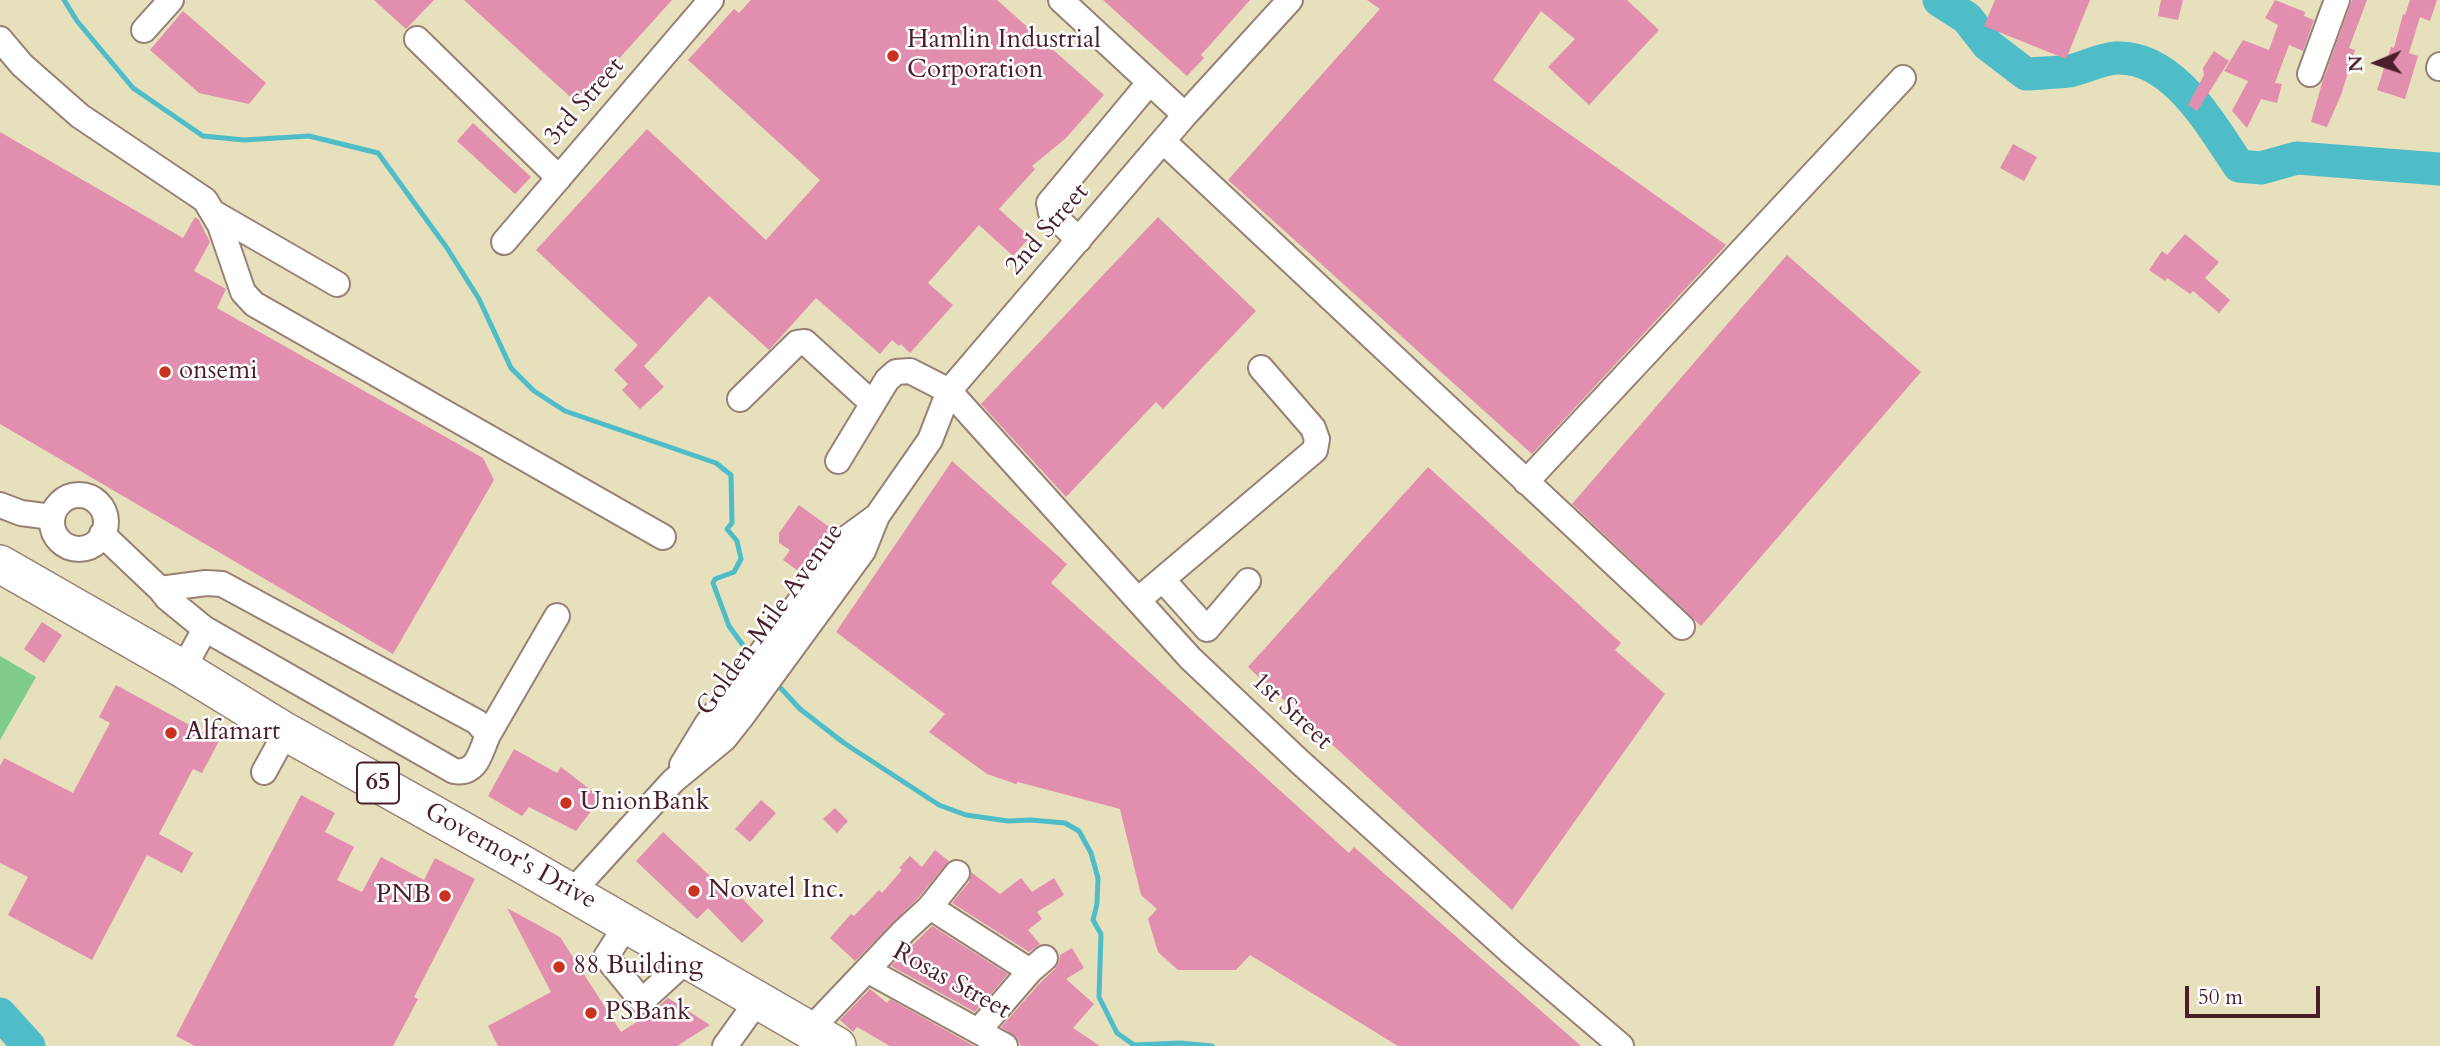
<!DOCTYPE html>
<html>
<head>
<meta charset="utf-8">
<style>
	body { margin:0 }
	#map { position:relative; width:2440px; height:1046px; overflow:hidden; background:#e7e0bd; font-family:Cardo,serif }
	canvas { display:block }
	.north { position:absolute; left:2342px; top:28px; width:70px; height:70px; -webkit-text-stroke:5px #fff; paint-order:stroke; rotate:268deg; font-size:19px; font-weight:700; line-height:28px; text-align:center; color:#4a1f2b }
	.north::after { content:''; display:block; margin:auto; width:24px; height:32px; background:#4a1f2b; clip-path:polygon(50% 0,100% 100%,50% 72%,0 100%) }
	.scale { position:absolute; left:2185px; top:986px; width:135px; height:32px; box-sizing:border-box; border:4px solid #4a1f2b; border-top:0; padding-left:9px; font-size:21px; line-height:24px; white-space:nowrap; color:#4a1f2b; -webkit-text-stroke:5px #fff; paint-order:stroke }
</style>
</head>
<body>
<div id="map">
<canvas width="2440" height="1046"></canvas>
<div class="north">N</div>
<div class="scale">50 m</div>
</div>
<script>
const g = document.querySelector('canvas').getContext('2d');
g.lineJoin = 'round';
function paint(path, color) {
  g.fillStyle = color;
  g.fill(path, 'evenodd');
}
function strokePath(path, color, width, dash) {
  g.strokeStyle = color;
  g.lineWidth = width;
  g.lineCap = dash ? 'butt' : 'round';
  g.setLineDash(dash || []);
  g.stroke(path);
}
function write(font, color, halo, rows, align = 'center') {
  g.font = font + ' Cardo,serif';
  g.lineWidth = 5;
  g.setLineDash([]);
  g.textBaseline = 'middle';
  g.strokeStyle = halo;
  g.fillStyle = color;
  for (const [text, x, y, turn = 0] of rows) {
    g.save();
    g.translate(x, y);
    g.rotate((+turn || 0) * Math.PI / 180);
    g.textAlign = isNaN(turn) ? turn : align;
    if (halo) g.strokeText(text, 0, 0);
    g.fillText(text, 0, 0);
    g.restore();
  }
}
paint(new Path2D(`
	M 0,656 L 36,677 L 0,740 Z`), '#7fcb8a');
strokePath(new Path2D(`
	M 64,0 L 77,21 L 133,88 L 203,136 L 244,140 L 309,136 L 378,153 L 447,248 L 479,299 L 511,368 L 534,391 L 565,411 L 716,463 L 731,475 L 732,523 L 727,529 L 737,541 L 741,559 L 734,572 L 715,579 L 713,583 L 729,626 L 750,655
	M 776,683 L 800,709 L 844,743 L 939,805 L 966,815 L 1008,821 L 1031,820 L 1065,823 L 1079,831 L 1091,853 L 1098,878 L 1097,904 L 1093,920 L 1101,934 L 1099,997 L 1117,1033 L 1134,1045 L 1180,1043 L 1212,1046`), '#4fbdc7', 5);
strokePath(new Path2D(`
	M 1939,0 L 1967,18 L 1988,45 L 2026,74 C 2040,73 2055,73 2069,71 C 2084,68 2100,59 2116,58 C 2173,55 2211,125 2239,166 L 2261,168 L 2297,158 L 2440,169
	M 0,1014 L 29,1046`), '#4fbdc7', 33);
paint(new Path2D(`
	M 374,0 L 434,0 L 406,29 Z
	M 464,0 L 672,0 L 578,104 Z
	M 751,0 L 997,0 L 1104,95 L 1066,138 L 1032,166 L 1035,169 L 999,209 L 1030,237 L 1013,256 L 979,225 L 928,283 L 953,305 L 910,353 L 901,344 L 899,346 L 892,340 L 880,354 L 816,298 L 769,350 L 709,296 L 644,366 L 664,387 L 640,409 L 622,390 L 628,384 L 614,370 L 638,345 L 536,250 L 647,129 L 766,240 L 820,180 L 688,60 L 734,9 L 739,13 Z
	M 1103,0 L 1250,0 L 1201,55 L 1204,58 L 1187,76 Z
	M 1367,0 L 1627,0 L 1659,30 L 1589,105 L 1548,67 L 1575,39 L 1541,11 L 1493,80 L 1726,245 L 1532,454 L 1228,180 L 1380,9 Z
	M 1995,0 L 2090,0 L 2066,59 L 1984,26 Z
	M 2161,0 L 2183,0 L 2178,20 L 2158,16 Z
	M 2275,0 L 2305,12 L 2304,16 L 2314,20 L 2303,51 L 2289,45 L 2275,83 L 2282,84 L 2277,103 L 2261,99 L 2247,128 L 2232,111 L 2248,81 L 2224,71 L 2243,40 L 2269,50 L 2278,25 L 2265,18 Z
	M 2352,0 L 2367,0 L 2349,48 L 2355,50 L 2341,95 L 2327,127 L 2311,122 L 2322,83 Z
	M 2410,0 L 2437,0 L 2430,21 L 2420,17 L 2409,53 L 2418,56 L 2405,99 L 2377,90 L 2391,47 L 2394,48 L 2403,14 L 2405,15 Z
	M 183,11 L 266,83 L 249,104 L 199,93 L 150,50 Z
	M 2214,51 L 2229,61 L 2197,111 L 2188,105 L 2204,75 L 2203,68 Z
	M 473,123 L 531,177 L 515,194 L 457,141 Z
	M 0,132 L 183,238 L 195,217 L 199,220 L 210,242 L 194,271 L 226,289 L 217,308 L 483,458 L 494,480 L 393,654 L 0,424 Z
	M 2013,144 L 2037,157 L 2024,181 L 2000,168 Z
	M 1158,217 L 1256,311 L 1163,409 L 1156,402 L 1066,497 L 981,404 Z
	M 2185,234 L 2219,262 L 2205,278 L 2230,300 L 2219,313 L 2193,291 L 2190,294 L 2167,278 L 2165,281 L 2149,270 L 2162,251 L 2167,255 Z
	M 1787,255 L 1921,372 L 1701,626 L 1572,504 Z
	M 952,461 L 1067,564 L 1051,583 L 1349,853 L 1354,847 L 1581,1046 L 1398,1046 L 1250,955 L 1236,970 L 1178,970 L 1158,952 L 1148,919 L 1157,909 L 1141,895 L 1120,809 L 1018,782 L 1016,784 L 987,774 L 929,732 L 945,714 L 836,632 Z
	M 1428,467 L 1621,643 L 1615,650 L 1665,694 L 1512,910 L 1248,667 Z
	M 799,505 L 832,529 L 801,573 L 783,560 L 790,550 L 779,543 L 779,533 Z
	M 42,622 L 62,635 L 44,663 L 24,649 Z
	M 116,685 L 219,741 L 202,773 L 193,769 L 159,834 L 193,853 L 182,873 L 147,855 L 92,960 L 8,915 L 28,877 L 0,863 L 0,766 L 4,758 L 73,793 L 110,723 L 99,717 Z
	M 514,749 L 557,773 L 561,767 L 601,798 L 576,831 L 529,807 L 522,816 L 488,796 Z
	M 301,795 L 335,813 L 325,832 L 354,847 L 337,880 L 362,892 L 381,857 L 424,880 L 435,858 L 475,879 L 414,997 L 418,999 L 393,1046 L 195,1046 L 176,1036 Z
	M 761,800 L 776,813 L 750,842 L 735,829 Z
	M 835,808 L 848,821 L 837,833 L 823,819 Z
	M 663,832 L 727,892 L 732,888 L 764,921 L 742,943 L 708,908 L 697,919 L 636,861 Z
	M 935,850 L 949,861 L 919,897 L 855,961 L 830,938 L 851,914 L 854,916 L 879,890 L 882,893 L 902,870 L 899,868 L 910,856 L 922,867 Z
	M 971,872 L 1000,894 L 1021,878 L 1032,892 L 1054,878 L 1064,895 L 1037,912 L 1042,919 L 1028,930 L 1040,944 L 1029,952 L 952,903 L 969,882 Z
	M 507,908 L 560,937 L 621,1032 L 652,1012 L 668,998 L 710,1025 L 677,1046 L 498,1046 L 488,1026 L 551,992 Z
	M 932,926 L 1008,974 L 975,1012 L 891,966 Z
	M 1072,948 L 1084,968 L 1066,979 L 1094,1004 L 1073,1028 L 1100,1046 L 1021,1046 L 1017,1038 L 1001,1027 L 1041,982 L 1055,969 L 1059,962 L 1060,955 Z
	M 870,989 L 887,1003 L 890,999 L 974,1046 L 890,1046 L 857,1027 L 853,1032 L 840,1020 Z`), '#e18eaf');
const minor = new Path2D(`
	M 1061,0 L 1185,115
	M 144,30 L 171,0
	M 0,39 L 22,65 L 80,116 L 205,200 L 220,225 L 243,292 L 254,304 L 663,537
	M 417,39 L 559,178
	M 2439,68 L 2440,65
	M 2310,74 L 2337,0
	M 1163,141 L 1682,627
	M 214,213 L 337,284
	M 1079,240 L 1051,213 L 1049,203 L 1149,83
	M 504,242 L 711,0
	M 740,399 L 797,343 L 805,342 L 872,403
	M 838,461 L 887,380 L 896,372 L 910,371 L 949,391 L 1190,658 L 1301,763 L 1514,955 L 1621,1046
	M 1526,482 L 1903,78
	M52 522a27 27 0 1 1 54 0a27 27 0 1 1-54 0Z
	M 0,505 L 21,513 L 52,517
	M 102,534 L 160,589 L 167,598 L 205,629 L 454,771 C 477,775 480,753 488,735 L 477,722 L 222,584 L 206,583 L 160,589
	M 1163,580 L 1207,629 L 1248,581
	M 1138,600 L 1315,450 L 1317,439 L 1313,428 L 1261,368
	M 183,669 L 205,629
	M 488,735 L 557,616
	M 682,765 L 707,724 L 785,622 L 844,540 L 877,516
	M 264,772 L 286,732
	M 572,892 L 673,781 L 724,739 L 743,715 L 863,551 L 877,516 L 930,440 L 949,391 L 1185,115 L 1290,0
	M 930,907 L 1030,971
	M 627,924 L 606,957 L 642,1001 L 688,959
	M 867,970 L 1005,1046
	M 810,1030 L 904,931 L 930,907 L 957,873
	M 979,1030 L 1030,971 L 1045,958
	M 725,1046 L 758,1000`);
const highway = new Path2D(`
	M 0,564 L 183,669 L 286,732 L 515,860 L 837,1046`);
strokePath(minor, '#988074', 28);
strokePath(highway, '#988074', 40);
strokePath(minor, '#fff', 24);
strokePath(highway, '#fff', 37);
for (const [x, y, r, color] of [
	[893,56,7,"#c8321e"],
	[165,372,7,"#c8321e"],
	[171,733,7,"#c8321e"],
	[566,803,7,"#c8321e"],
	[694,891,7,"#c8321e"],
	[445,896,7,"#c8321e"],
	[559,967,7,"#c8321e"],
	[591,1013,7,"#c8321e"]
]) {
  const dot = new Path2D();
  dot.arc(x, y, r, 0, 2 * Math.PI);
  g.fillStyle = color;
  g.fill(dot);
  strokePath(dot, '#fff', 2.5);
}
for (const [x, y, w] of [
	[378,783,42]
]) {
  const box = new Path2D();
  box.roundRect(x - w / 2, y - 20.5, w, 41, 5);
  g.fillStyle = '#fff';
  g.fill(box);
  strokePath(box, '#4a1f2b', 2);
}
write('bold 24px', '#4a1f2b', null, [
	["65",378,783]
]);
write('26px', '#4a1f2b', '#fff', [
	["Hamlin Industrial",907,41],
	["Corporation",907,71],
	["onsemi",179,372],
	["Alfamart",185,733],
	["UnionBank",580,803],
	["Novatel Inc.",708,891],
	["PNB",431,896,"right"],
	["88 Building",573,967],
	["PSBank",605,1013]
], 'left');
write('26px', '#4a1f2b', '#fff', [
	["3rd Street",585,102,-49],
	["2nd Street",1048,230,-49],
	["Golden Mile Avenue",771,620,-54],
	["1st Street",1291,712,43],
	["Governor's Drive",510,857,29],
	["Rosas Street",951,982,29]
]);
</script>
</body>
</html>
